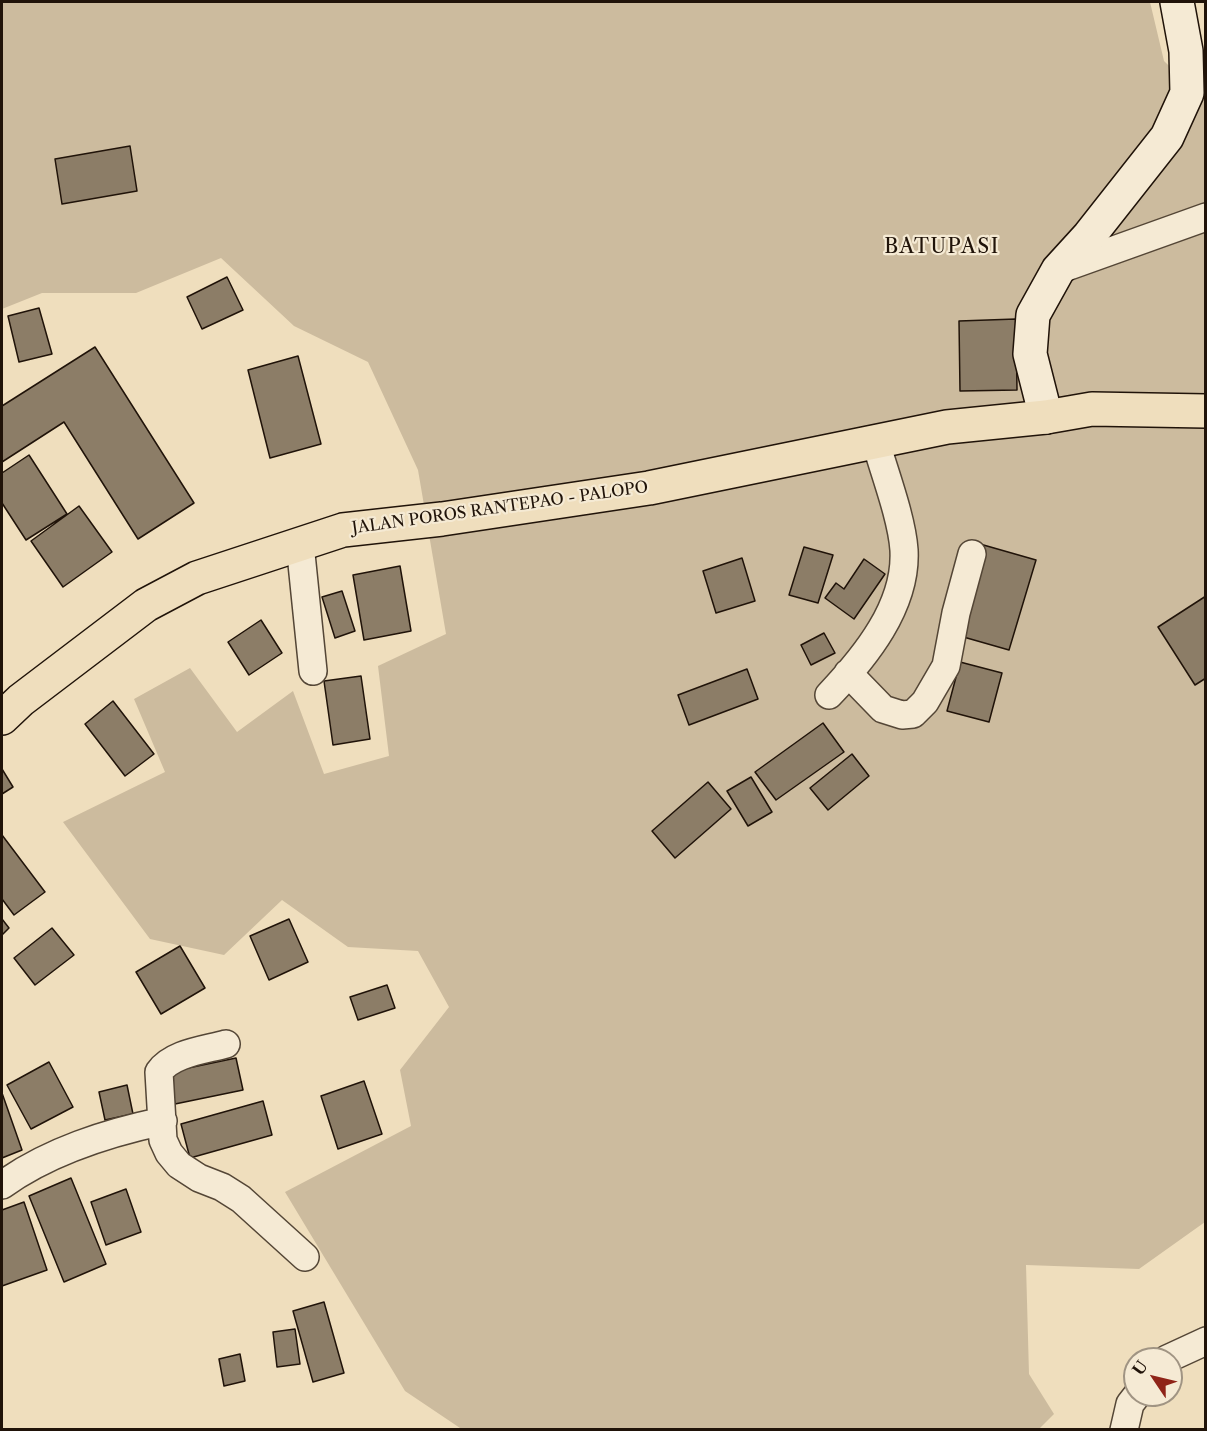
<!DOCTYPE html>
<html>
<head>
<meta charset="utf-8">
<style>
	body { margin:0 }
	#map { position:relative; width:1207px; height:1431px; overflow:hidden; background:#efdebd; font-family:"Libre Caslon Text",serif }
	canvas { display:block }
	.frame { position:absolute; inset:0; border:3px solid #201309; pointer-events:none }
	.north { position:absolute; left:1123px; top:1347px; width:60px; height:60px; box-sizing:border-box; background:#f5ead4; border:2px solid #a09483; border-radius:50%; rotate:305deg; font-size:16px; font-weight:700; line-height:24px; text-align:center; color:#201309 }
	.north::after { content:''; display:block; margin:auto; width:21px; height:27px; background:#8f2418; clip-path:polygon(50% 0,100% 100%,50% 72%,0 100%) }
</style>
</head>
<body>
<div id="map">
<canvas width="1207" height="1431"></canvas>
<div class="frame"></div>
<div class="north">U</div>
</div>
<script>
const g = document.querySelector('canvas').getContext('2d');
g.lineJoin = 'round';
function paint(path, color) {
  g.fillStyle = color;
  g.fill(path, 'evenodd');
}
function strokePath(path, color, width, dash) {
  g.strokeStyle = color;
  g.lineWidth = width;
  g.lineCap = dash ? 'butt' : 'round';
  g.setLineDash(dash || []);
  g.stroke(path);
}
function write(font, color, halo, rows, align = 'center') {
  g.font = font + ' "Libre Caslon Text",serif';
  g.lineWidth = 4.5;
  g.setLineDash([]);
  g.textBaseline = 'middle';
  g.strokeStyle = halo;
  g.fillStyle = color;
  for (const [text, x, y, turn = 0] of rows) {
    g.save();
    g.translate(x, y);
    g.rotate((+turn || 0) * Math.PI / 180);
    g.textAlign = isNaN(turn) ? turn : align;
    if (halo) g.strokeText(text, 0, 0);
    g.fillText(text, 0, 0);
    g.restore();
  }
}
paint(new Path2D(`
	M 2,2 L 1150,2 L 1164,61 L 1206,102 L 1205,1222 L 1139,1269 L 1026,1265 L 1029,1374 L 1054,1414 L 1038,1430 L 463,1430 L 405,1391 L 285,1192 L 411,1126 L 400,1070 L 449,1007 L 418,951 L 348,947 L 282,900 L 224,955 L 150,939 L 63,822 L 165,772 L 134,699 L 190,668 L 237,732 L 293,691 L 324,774 L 389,756 L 378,666 L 446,634 L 418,470 L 368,362 L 294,326 L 221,258 L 136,293 L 42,293 L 2,309 Z`), '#ccbb9e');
const building = new Path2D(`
	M 130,146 L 137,191 L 62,204 L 55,159 Z
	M 227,277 L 243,310 L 202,329 L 187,297 Z
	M 39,308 L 52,354 L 19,362 L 8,316 Z
	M 1016,319 L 1017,390 L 960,391 L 959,321 Z
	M 95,347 L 194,503 L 138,539 L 64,422 L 2,462 L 2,406 Z
	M 298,356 L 321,444 L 270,458 L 248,370 Z
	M 29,455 L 67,514 L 26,540 L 2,503 L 2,473 Z
	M 79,506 L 112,552 L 63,587 L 31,541 Z
	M 980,544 L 1036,560 L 1009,650 L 953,634 Z
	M 804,547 L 833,555 L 818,603 L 789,595 Z
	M 742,558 L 755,601 L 716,613 L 703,571 Z
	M 864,559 L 885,574 L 854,619 L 825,598 L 836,583 L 844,589 Z
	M 400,566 L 411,631 L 364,640 L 353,575 Z
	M 342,591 L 355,631 L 335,638 L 322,597 Z
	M 1206,596 L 1206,678 L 1195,685 L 1158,627 Z
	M 261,620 L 282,653 L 249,675 L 228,642 Z
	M 824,633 L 835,653 L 811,665 L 801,645 Z
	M 960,662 L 1002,673 L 989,722 L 947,711 Z
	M 747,669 L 758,699 L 689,725 L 678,695 Z
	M 361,676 L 370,739 L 333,745 L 324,681 Z
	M 113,701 L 154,754 L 125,776 L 85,724 Z
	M 823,723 L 844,752 L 776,800 L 755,772 Z
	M 852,754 L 869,776 L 828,810 L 810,788 Z
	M 2,769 L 13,787 L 2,794 Z
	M 751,777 L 772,812 L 748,826 L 727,791 Z
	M 708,782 L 731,809 L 675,858 L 652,831 Z
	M 2,835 L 45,892 L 14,915 L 2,899 Z
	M 2,919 L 9,928 L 2,935 Z
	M 289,919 L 308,962 L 269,980 L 250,936 Z
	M 52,928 L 74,955 L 35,985 L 14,958 Z
	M 180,946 L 205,988 L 161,1014 L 136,972 Z
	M 387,985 L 395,1008 L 358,1020 L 350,997 Z
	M 236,1058 L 243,1090 L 175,1104 L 169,1072 Z
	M 49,1062 L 73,1107 L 31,1129 L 7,1085 Z
	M 364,1081 L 382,1134 L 338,1149 L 321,1096 Z
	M 127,1085 L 133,1114 L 105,1120 L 99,1092 Z
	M 2,1093 L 22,1150 L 2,1158 Z
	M 263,1101 L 272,1135 L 190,1158 L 181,1124 Z
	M 71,1178 L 106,1264 L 64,1282 L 29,1196 Z
	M 126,1189 L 141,1232 L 106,1245 L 91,1202 Z
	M 24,1202 L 47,1270 L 2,1286 L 2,1210 Z
	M 324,1302 L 344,1373 L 313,1382 L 293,1311 Z
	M 295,1329 L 300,1364 L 277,1367 L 273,1332 Z
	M 240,1354 L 245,1381 L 224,1386 L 219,1359 Z`);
paint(building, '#8c7d67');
strokePath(building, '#201309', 1.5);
const street = new Path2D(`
	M 1058,270 L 1206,217
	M 300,544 L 313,671
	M 848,673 L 883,709 L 902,715 L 913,714 L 925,702 L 946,666 L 956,613 L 972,554
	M 829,695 C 865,657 907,606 904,550 C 902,519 885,474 876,443
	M 226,1044 C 205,1050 172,1053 159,1072 L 163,1140 L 169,1153 L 179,1165 L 199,1178 L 222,1187 L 241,1199 L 305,1257
	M 2,1185 C 49,1151 107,1133 163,1121
	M 1167,1359 L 1206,1341
	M 1124,1430 L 1130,1404 L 1137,1395`);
const secondary = new Path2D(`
	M 1046,417 L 1030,354 L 1033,315 L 1058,270 L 1089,236 L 1167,137 L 1187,93 L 1186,51 L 1177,2`);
const highway = new Path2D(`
	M 2,718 L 21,700 L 146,605 L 197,578 L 343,530 L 442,519 L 649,488 L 947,427 L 1046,417 L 1092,409 L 1206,411`);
strokePath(street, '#544636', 30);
strokePath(secondary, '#201309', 36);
strokePath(highway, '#201309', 36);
strokePath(street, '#f5ead4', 27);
strokePath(secondary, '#f5ead4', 33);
strokePath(highway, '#efdebd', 33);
write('16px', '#201309', '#f5ead4', [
	["JALAN POROS RANTEPAO - PALOPO",500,508,-8]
]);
g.letterSpacing = '1.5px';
write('20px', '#201309', '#f5ead4', [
	["BATUPASI",942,247]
]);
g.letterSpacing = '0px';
</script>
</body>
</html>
